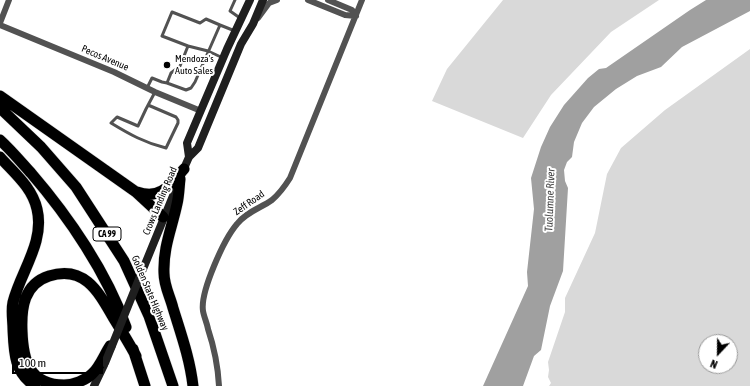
<!DOCTYPE html>
<html>
<head>
<meta charset="utf-8">
<style>
	body { margin:0 }
	#map { position:relative; width:750px; height:386px; overflow:hidden; background:#fff; font-family:"Asap Condensed",sans-serif }
	canvas { display:block }
	.north { position:absolute; left:698px; top:334px; width:40px; height:40px; box-sizing:border-box; background:#fff; border:1px solid #999; border-radius:50%; rotate:202deg; font-size:11px; font-weight:700; line-height:16px; text-align:center; color:#000 }
	.north::after { content:''; display:block; margin:auto; width:14px; height:18px; background:#000; clip-path:polygon(50% 0,100% 100%,50% 72%,0 100%) }
	.scale { position:absolute; left:12px; top:356px; width:91px; height:18px; box-sizing:border-box; border:2px solid #000; border-top:0; padding-left:5px; font-size:12px; line-height:14px; white-space:nowrap; color:#000; -webkit-text-stroke:3px #fff; paint-order:stroke }
</style>
</head>
<body>
<div id="map">
<canvas width="750" height="386"></canvas>
<div class="north">N</div>
<div class="scale">100 m</div>
</div>
<script>
const g = document.querySelector('canvas').getContext('2d');
g.lineJoin = 'round';
function paint(path, color) {
  g.fillStyle = color;
  g.fill(path, 'evenodd');
}
function strokePath(path, color, width, dash) {
  g.strokeStyle = color;
  g.lineWidth = width;
  g.lineCap = dash ? 'butt' : 'round';
  g.setLineDash(dash || []);
  g.stroke(path);
}
function write(font, color, halo, rows, align = 'center') {
  g.font = font + ' "Asap Condensed",sans-serif';
  g.lineWidth = 4;
  g.setLineDash([]);
  g.textBaseline = 'middle';
  g.strokeStyle = halo;
  g.fillStyle = color;
  for (const [text, x, y, turn = 0] of rows) {
    g.save();
    g.translate(x, y);
    g.rotate((+turn || 0) * Math.PI / 180);
    g.textAlign = isNaN(turn) ? turn : align;
    if (halo) g.strokeText(text, 0, 0);
    g.fillText(text, 0, 0);
    g.restore();
  }
}
paint(new Path2D(`
	M 503,0 L 659,0 L 611,32 L 551,95 L 523,138 L 432,101 L 447,69 Z
	M 750,49 L 750,386 L 549,386 L 551,383 L 548,377 L 549,370 L 548,362 L 565,312 L 565,298 L 595,233 L 607,174 L 621,148 L 665,110 ZM 706,342 L 730,342 L 730,366 L 706,366 Z`), '#d9d9d9');
paint(new Path2D(`
	M 706,0 L 750,0 L 750,11 L 682,47 L 661,67 L 637,76 L 616,89 L 594,107 L 582,123 L 574,142 L 572,157 L 567,162 L 564,170 L 565,181 L 568,188 L 563,271 L 550,306 L 541,350 L 534,356 L 523,386 L 483,386 L 528,286 L 527,272 L 534,209 L 531,178 L 541,147 L 550,127 L 564,105 L 588,78 L 599,69 L 606,68 L 690,10 Z`), '#a0a0a0');
const motorway = new Path2D(`
	M 0,96 L 136,192 L 163,217
	M 0,108 L 41,147 L 76,187 L 124,261 L 149,316 L 173,386
	M 0,140 C 11,150 21,162 31,173 C 69,217 107,273 126,327
	M 0,157 C 14,173 32,187 37,209 C 45,242 21,271 13,302 C 11,311 13,321 13,329 C 14,352 14,372 35,386
	M 180,179 C 179,187 179,196 177,204 C 172,228 163,247 164,273 C 164,286 170,296 173,308 C 181,334 190,359 193,386
	M 137,192 C 161,200 170,185 184,169
	M 110,346 C 104,355 100,367 92,374 C 86,380 73,385 64,385 C 29,385 23,360 22,331 C 21,308 24,284 49,276 C 84,265 98,291 113,317 C 121,330 129,343 136,356
	M 133,349 L 145,386`);
strokePath(motorway, '#dbdbdb', 12);
strokePath(new Path2D(`
	M 235,0 L 230,11 L 240,18
	M 220,25 L 235,31
	M 188,46 L 208,51 L 223,58
	M 147,88 L 152,78 L 162,82 L 167,83 L 171,73 L 180,66 L 188,46 L 162,36 L 172,12 L 200,23 L 206,19 L 220,25 L 195,82 L 191,88 L 186,90 L 167,83
	M 148,105 L 176,117 L 178,120 L 178,123 L 166,148 C 145,143 129,134 111,123 L 117,117 L 138,126 L 146,109 L 155,92`), '#525252', 3);
strokePath(new Path2D(`
	M 308,0 L 345,15 L 356,16
	M 328,0 L 352,10 L 356,16
	M 258,18 L 269,3 L 277,0
	M 0,23 L 9,0
	M 0,25 L 114,72 L 155,92 L 201,111
	M 219,386 C 218,367 214,347 208,329 C 207,323 204,317 203,311 C 200,292 224,239 237,224 C 246,212 261,208 272,200 C 279,194 285,186 290,178 L 362,0`), '#525252', 6);
strokePath(new Path2D(`
	M 189,157 L 187,143 L 227,49 L 250,0
	M 182,173 L 189,157 L 198,148 L 241,44 L 253,24 L 263,0
	M 141,274 L 177,186
	M 94,386 L 104,365`), '#1f1f1f', 8);
strokePath(motorway, '#000', 11);
strokePath(new Path2D(`
	M 105,363 L 141,274`), '#1f1f1f', 8);
for (const [x, y, r, color] of [
	[167,65,4,"#000"]
]) {
  const dot = new Path2D();
  dot.arc(x, y, r, 0, 2 * Math.PI);
  g.fillStyle = color;
  g.fill(dot);
  strokePath(dot, '#fff', 1.5);
}
for (const [x, y, w] of [
	[107,234,28]
]) {
  const box = new Path2D();
  box.roundRect(x - w / 2, y - 7, w, 14, 3);
  g.fillStyle = '#fff';
  g.fill(box);
  strokePath(box, '#000', 1);
}
write('bold 9px', '#000', null, [
	["CA 99",107,234]
]);
write('10px', '#000', '#fff', [
	["Pecos Avenue",105,58,23],
	["Crows Landing Road",160,201,-67],
	["Zeff Road",249,203,-35],
	["Golden State Highway",150,293,67]
]);
write('10px', '#000', '#fff', [
	["Mendoza's",175,59],
	["Auto Sales",175,71]
], 'left');
write('italic 11px', '#414141', '#fff', [
	["Tuolumne River",550,200,-88]
]);
</script>
</body>
</html>
